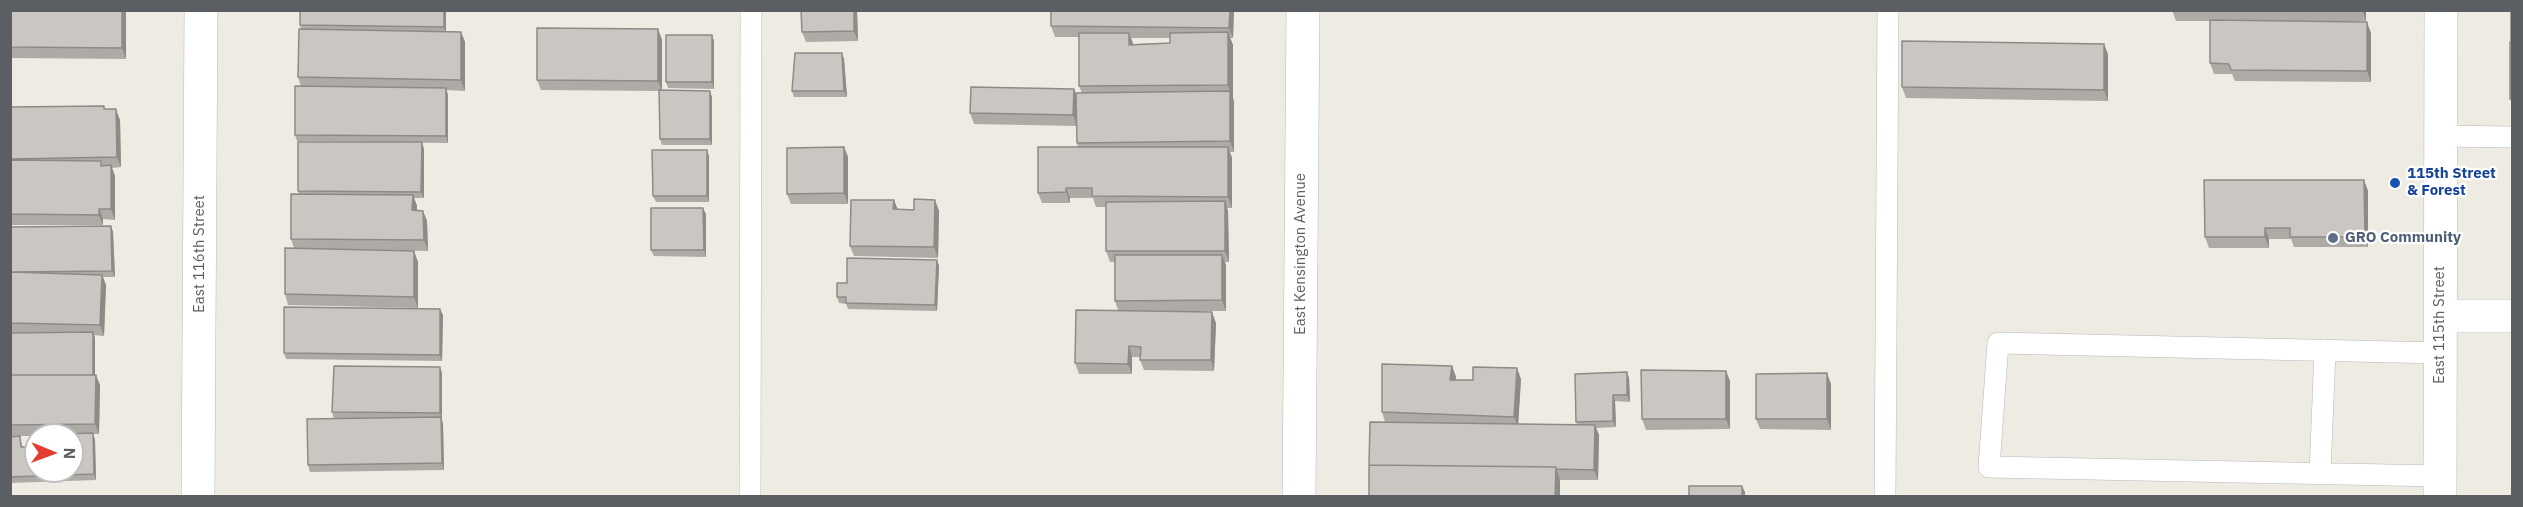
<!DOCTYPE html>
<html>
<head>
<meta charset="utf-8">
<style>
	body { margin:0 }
	#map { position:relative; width:2523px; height:507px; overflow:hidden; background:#edebe2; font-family:"IBM Plex Sans",sans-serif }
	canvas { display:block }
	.frame { position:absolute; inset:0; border:12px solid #5b5f63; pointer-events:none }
	.north { position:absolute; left:24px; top:423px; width:60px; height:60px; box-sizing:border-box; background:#fff; border:2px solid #bdbfc1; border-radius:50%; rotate:91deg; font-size:16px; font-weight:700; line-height:24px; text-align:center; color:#5b5f63 }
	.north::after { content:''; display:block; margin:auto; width:21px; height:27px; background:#e53c31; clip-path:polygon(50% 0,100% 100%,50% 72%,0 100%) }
</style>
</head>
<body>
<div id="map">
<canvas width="2523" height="507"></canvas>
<div class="frame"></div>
<div class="north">N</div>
</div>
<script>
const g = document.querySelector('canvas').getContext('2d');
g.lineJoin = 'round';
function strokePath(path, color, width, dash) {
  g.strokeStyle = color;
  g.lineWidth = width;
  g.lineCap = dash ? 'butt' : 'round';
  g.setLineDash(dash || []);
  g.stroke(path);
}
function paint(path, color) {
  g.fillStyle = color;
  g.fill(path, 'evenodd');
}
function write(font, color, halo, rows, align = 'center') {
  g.font = font + ' "IBM Plex Sans",sans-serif';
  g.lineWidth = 4.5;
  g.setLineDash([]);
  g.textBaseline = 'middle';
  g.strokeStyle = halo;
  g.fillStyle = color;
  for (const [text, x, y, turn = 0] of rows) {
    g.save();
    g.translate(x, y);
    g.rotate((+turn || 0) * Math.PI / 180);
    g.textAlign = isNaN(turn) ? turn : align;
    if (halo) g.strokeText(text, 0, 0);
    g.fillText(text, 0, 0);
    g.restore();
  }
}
const service = new Path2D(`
	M 2441,136 L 2512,137
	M 2320,474 L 2325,350
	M 2440,476 L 1989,467 L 1998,343 L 2440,353
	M 750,496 L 751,10
	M 1885,496 L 1888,10`);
const minor = new Path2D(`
	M 2441,316 L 2512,316
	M 198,496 L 201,10
	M 1299,496 L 1303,10`);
const tertiary = new Path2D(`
	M 2440,496 L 2441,10`);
strokePath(service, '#b5b8bd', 22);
strokePath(minor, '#b5b8bd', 34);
strokePath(tertiary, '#b5b8bd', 34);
strokePath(service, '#fff', 21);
strokePath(minor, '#fff', 33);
strokePath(tertiary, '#fff', 33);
paint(new Path2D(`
	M 10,10 L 126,10 L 126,59 L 10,58 Z
	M 446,10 L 446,31 L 461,32 L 465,42 L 465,91 L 446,90 L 448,95 L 448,143 L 297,141 L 295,135 L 301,86 L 298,77 L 301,29 L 300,25 Z
	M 857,10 L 858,41 L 806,42 L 802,32 Z
	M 1234,10 L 1233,38 L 1230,38 L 1233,45 L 1233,98 L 1234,102 L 1234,152 L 1230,152 L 1232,158 L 1232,208 L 1227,208 L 1228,211 L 1229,262 L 1225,262 L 1226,265 L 1226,311 L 1165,311 L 1216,323 L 1214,371 L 1144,370 L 1140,360 L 1140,357 L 1132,357 L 1132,374 L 1079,374 L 1075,363 L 1118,310 L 1115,301 L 1115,262 L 1110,262 L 1106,251 L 1106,207 L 1096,207 L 1093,198 L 1070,198 L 1070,203 L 1042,203 L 1038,193 L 1078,147 L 1077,143 L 1077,126 L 974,124 L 970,113 L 1074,89 L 1076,96 L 1082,93 L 1079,86 L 1079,37 L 1055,37 L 1051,26 ZM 1131,38 L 1170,38 L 1170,43 L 1133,44 Z
	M 2172,10 L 2366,10 L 2366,21 L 2251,21 L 2371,33 L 2371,82 L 2235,81 L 2232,74 L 2214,74 L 2210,63 L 2210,21 L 2176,21 Z
	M 658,29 L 662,40 L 662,90 L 712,97 L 712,145 L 662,145 L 660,139 L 659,91 L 541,90 L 537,80 Z
	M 714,41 L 714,89 L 668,88 L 666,82 Z
	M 842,53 L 844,59 L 847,97 L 794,97 L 792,91 Z
	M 2108,54 L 2108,101 L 1906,98 L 1902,87 Z
	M 10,107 L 105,109 L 120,120 L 121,167 L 112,168 L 115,176 L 115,220 L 103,219 L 103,225 L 10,225 Z
	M 844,147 L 848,157 L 848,204 L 791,204 L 787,194 Z
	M 424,149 L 424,198 L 414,198 L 417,206 L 417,211 L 423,211 L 427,221 L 428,251 L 378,250 L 414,251 L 418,262 L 418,308 L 288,305 L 285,294 L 294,248 L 291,239 L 299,194 L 298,191 Z
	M 707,150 L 709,156 L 709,202 L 656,202 L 653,196 Z
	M 2364,180 L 2368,191 L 2368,247 L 2294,247 L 2291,239 L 2269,239 L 2269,248 L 2209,248 L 2205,237 Z
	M 894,200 L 897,209 L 914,210 L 935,200 L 939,211 L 938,258 L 854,256 L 850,246 Z
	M 706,214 L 706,257 L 654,256 L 651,250 Z
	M 111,226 L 113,232 L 115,277 L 103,277 L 106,285 L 104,336 L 94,335 L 95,338 L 95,375 L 100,385 L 99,434 L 93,434 L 95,440 L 96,480 L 10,483 L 10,437 L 22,443 L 22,447 L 32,447 L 31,436 L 10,436 L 10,227 Z
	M 937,260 L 939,266 L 937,311 L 848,309 L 846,304 L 839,303 L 837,297 L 847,283 Z
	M 443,315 L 442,361 L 286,359 L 284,353 Z
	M 1452,366 L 1456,377 L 1455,380 L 1521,379 L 1518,424 L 1577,424 L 1576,422 L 1629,378 L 1630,402 L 1615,401 L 1616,427 L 1596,428 L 1599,435 L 1598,480 L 1560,480 L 1560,496 L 1369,496 L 1369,465 L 1385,422 L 1382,412 Z
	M 1726,371 L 1730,381 L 1730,429 L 1646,430 L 1642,419 Z
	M 442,373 L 442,419 L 441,419 L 443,424 L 444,470 L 310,472 L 308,465 L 334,419 L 332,412 Z
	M 1831,384 L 1831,430 L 1760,429 L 1756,419 Z`), '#aeaba7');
paint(new Path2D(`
	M 122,10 L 126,10 L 126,59 L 122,48 Z
	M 444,10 L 446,10 L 446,33 L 444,27 Z
	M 854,10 L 857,10 L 858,41 L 854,31 Z
	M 1230,10 L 1234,10 L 1233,38 L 1229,28 Z
	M 2362,10 L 2366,10 L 2366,21 Z
	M 2367,22 L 2371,33 L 2371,82 L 2367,71 Z
	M 658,29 L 662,40 L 662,91 L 658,81 Z
	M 461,32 L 465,42 L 465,91 L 461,80 Z
	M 1228,32 L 1233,45 L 1233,98 L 1234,102 L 1234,152 L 1230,141 L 1230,91 L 1228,85 Z
	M 1129,33 L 1134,46 L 1129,45 Z
	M 712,35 L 714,41 L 714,89 L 712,82 Z
	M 2104,44 L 2108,54 L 2108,101 L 2104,90 Z
	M 842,53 L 844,59 L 847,97 L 844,91 Z
	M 446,88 L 448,95 L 448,143 L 446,136 Z
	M 1074,89 L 1078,100 L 1077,126 L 1073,115 Z
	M 710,91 L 712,97 L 712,145 L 710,139 Z
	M 116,109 L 120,120 L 121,167 L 117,157 Z
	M 422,142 L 424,149 L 424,198 L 421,192 Z
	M 844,147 L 848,157 L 848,204 L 844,193 Z
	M 1228,147 L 1232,158 L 1232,208 L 1228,197 Z
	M 707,150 L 709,156 L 709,202 L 707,196 Z
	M 111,165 L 115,176 L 115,220 L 111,209 Z
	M 2364,180 L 2368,191 L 2368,247 L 2365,237 Z
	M 1066,188 L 1070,198 L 1070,203 L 1066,192 Z
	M 413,195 L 417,206 L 416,221 L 412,210 Z
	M 894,200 L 898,210 L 893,209 Z
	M 935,200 L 939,211 L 938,258 L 934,247 Z
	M 1225,201 L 1228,211 L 1229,262 L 1225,251 Z
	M 703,208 L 706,214 L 706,257 L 704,250 Z
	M 99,209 L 103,219 L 103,225 L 99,215 Z
	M 423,211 L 427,221 L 428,251 L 424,240 Z
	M 111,226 L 113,232 L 115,277 L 112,271 Z
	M 2265,228 L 2269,239 L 2269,248 L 2265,237 Z
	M 414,251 L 418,262 L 418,308 L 414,297 Z
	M 1222,255 L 1226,265 L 1226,311 L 1222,300 Z
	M 937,260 L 939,266 L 937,311 L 935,305 Z
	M 102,275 L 106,285 L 104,336 L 100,325 Z
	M 440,309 L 443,315 L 442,361 L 440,355 Z
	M 1212,312 L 1216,323 L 1214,371 L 1211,360 Z
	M 93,332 L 95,338 L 95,383 L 93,376 Z
	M 1129,346 L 1132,357 L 1132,374 L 1128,364 Z
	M 1452,366 L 1456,377 L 1454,390 L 1450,380 Z
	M 440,367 L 442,373 L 442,419 L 440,413 Z
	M 1517,368 L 1521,379 L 1518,427 L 1514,417 Z
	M 1726,371 L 1730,381 L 1730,429 L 1726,419 Z
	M 1627,372 L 1629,378 L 1630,402 L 1627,395 Z
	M 1827,373 L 1831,384 L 1831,430 L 1827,419 Z
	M 96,375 L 100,385 L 99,434 L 95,424 Z
	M 1613,395 L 1615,401 L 1616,427 L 1613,421 Z
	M 441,417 L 443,424 L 444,470 L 442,463 Z
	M 1595,425 L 1599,435 L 1598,480 L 1594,470 Z
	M 93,433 L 95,440 L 96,480 L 94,474 Z
	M 1556,467 L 1560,480 L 1560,496 L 1555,496 Z
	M 1742,486 L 1745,492 L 1745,496 L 1742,496 Z`), '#8d8b88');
const building = new Path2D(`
	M 10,10 L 122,10 L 122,48 L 10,47 Z
	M 300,10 L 444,10 L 444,27 L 300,25 Z
	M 801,10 L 854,10 L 854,31 L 802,32 Z
	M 1051,10 L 1230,10 L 1229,28 L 1051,26 Z
	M 2511,10 L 2512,10 L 2512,42 L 2511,42 Z
	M 2210,20 L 2367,22 L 2367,71 L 2231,70 L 2229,64 L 2210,63 Z
	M 537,28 L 658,29 L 658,81 L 537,80 Z
	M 299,29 L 461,32 L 461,80 L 298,77 Z
	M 1228,32 L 1228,85 L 1079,86 L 1079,33 L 1129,33 L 1129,45 L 1170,43 L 1170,33 Z
	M 666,35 L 712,35 L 712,82 L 666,82 Z
	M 1902,41 L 2104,44 L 2104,90 L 1902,87 Z
	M 2510,42 L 2512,42 L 2512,99 L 2510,99 Z
	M 795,53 L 842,53 L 844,91 L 792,91 Z
	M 295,86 L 446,88 L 446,136 L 295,135 Z
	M 971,87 L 1074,89 L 1073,115 L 970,113 Z
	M 659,90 L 710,91 L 710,139 L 660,139 Z
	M 1230,91 L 1230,141 L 1077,143 L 1076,93 Z
	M 104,106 L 104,109 L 116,109 L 117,157 L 10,159 L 10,107 Z
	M 298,142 L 422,142 L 421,192 L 298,191 Z
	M 844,147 L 844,193 L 787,194 L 787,148 Z
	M 1038,147 L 1228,147 L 1228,197 L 1092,196 L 1092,188 L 1066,188 L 1066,192 L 1038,193 Z
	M 652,150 L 707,150 L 707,196 L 653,196 Z
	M 10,160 L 101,161 L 101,166 L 111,165 L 111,209 L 99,209 L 99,215 L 10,214 Z
	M 2204,180 L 2364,180 L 2365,237 L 2290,237 L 2290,228 L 2265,228 L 2265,237 L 2205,237 Z
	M 291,194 L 413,195 L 412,210 L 423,211 L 424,240 L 291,239 Z
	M 914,199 L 935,200 L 934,247 L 850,246 L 851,200 L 894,200 L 893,209 L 914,210 Z
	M 1225,201 L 1225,251 L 1106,251 L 1106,202 Z
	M 651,208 L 703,208 L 704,250 L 651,250 Z
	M 111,226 L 112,271 L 10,272 L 10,227 Z
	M 285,248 L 414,251 L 414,297 L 285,294 Z
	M 1115,255 L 1222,255 L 1222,300 L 1115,301 Z
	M 847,258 L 937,260 L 935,305 L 846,303 L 846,297 L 837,297 L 837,283 L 847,283 Z
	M 10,272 L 102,275 L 100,325 L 10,323 Z
	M 284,307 L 440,309 L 440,355 L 284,353 Z
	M 1076,310 L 1212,312 L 1211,360 L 1140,360 L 1141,347 L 1129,346 L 1128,364 L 1075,363 Z
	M 93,332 L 93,375 L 10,375 L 10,333 Z
	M 1382,364 L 1452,366 L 1450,380 L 1473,380 L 1473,367 L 1517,368 L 1514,417 L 1382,412 Z
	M 334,366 L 440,367 L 440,413 L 332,412 Z
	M 1641,370 L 1726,371 L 1726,419 L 1642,419 Z
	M 1627,372 L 1627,395 L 1613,395 L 1613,421 L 1576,422 L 1575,374 Z
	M 1827,373 L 1827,419 L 1756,419 L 1756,374 Z
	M 10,375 L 96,375 L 95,424 L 10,425 Z
	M 441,417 L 442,463 L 308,465 L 307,419 Z
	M 1370,422 L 1595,425 L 1594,470 L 1556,469 L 1556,467 L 1369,465 Z
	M 93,433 L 94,474 L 10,477 L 10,437 L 20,436 L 21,447 L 32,447 L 31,435 L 36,435 L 36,471 L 72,471 L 72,435 L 40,435 Z
	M 1369,465 L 1556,467 L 1555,496 L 1369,496 Z
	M 1689,486 L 1742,486 L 1742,496 L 1689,496 Z`);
paint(building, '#cac7c2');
strokePath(building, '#8d8b88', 1.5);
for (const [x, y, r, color] of [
	[2395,183,6,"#1a4fb4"],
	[2333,238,6,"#5c6f8a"]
]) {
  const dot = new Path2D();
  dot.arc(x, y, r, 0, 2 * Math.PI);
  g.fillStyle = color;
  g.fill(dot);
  strokePath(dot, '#fff', 2);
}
write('bold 15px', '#164399', '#fff', [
	["115th Street",2407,174],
	["& Forest",2407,191]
], 'left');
write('bold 15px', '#4e5e75', '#fff', [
	["GRO Community",2345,238]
], 'left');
write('15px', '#5b5f63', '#fff', [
	["East 116th Street",200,254,-90],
	["East Kensington Avenue",1301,254,-90],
	["East 115th Street",2440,325,-90]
]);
</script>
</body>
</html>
